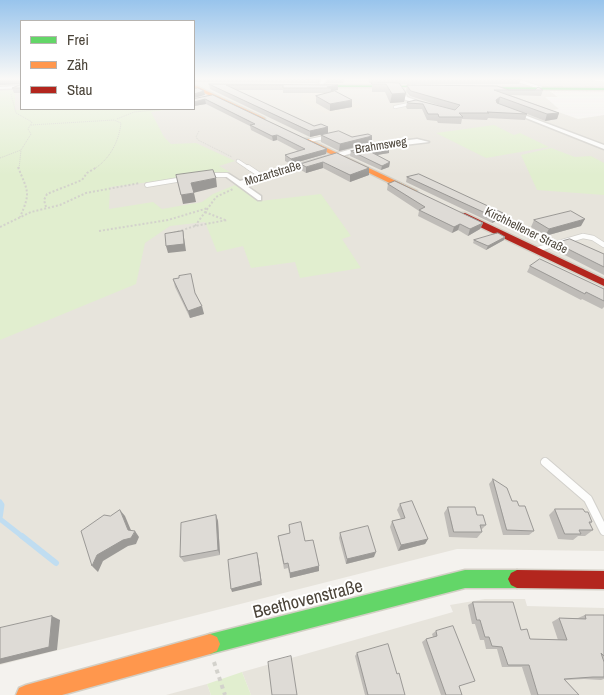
<!DOCTYPE html>
<html>
<head>
<meta charset="utf-8">
<style>
	body { margin:0 }
	#map { position:relative; width:604px; height:695px; overflow:hidden; background:#f4f2ee; font-family:"Archivo Narrow",sans-serif }
	canvas { display:block }
	.legend { position:absolute; left:20px; top:20px; width:175px; height:90px; box-sizing:border-box; background:#fff; border:1px solid #b7b4b0; margin:0; padding:6px 9px; list-style:none; font-size:15px; color:#4b4439 }
	.legend li { display:flex; align-items:center; gap:10px; height:25px }
	.legend b { width:25px; border:1px solid #b7b4b0 }
</style>
</head>
<body>
<div id="map">
<canvas width="604" height="695"></canvas>
<ul class="legend">
<li><b style="height:6px;background:#63d668"></b>Frei</li>
<li><b style="height:6px;background:#ff974d"></b>Zäh</li>
<li><b style="height:6px;background:#b3261e"></b>Stau</li>
</ul>
</div>
<script>
const g = document.querySelector('canvas').getContext('2d');
g.lineJoin = 'round';
function paint(path, color) {
  g.fillStyle = color;
  g.fill(path, 'evenodd');
}
function strokePath(path, color, width, dash) {
  g.strokeStyle = color;
  g.lineWidth = width;
  g.lineCap = dash ? 'butt' : 'round';
  g.setLineDash(dash || []);
  g.stroke(path);
}
function write(font, color, halo, rows, align = 'center') {
  g.font = font + ' "Archivo Narrow",sans-serif';
  g.lineWidth = 4;
  g.setLineDash([]);
  g.textBaseline = 'middle';
  g.strokeStyle = halo;
  g.fillStyle = color;
  for (const [text, x, y, turn = 0] of rows) {
    g.save();
    g.translate(x, y);
    g.rotate((+turn || 0) * Math.PI / 180);
    g.textAlign = isNaN(turn) ? turn : align;
    if (halo) g.strokeText(text, 0, 0);
    g.fillText(text, 0, 0);
    g.restore();
  }
}
paint(new Path2D(`
	M 0,78 L 21,78 L 21,109 L 194,109 L 194,78 L 395,78 L 405,89 L 548,90 L 558,97 L 545,97 L 559,109 L 553,110 L 578,119 L 604,115 L 604,551 L 457,549 L 0,665 Z
	M 424,78 L 586,78 L 604,82 L 604,87 L 423,85 L 421,81 Z
	M 485,599 L 525,599 L 527,606 L 604,608 L 604,695 L 251,695 L 242,672 L 453,612 L 450,605 Z
	M 207,684 L 211,695 L 166,695 Z`), '#e7e4dc');
paint(new Path2D(`
	M 304,88 L 327,88 L 363,107 L 326,114 L 301,102 Z`), '#eae5da');
paint(new Path2D(`
	M 0,89 L 11,89 L 15,94 L 15,110 L 169,109 L 151,112 L 164,137 L 171,144 L 196,143 L 235,161 L 219,166 L 230,172 L 110,187 L 109,209 L 153,202 L 162,209 L 202,202 L 213,194 L 235,185 L 260,201 L 321,194 L 351,236 L 342,239 L 361,268 L 300,278 L 295,262 L 251,268 L 243,246 L 217,252 L 205,222 L 170,226 L 145,243 L 136,284 L 0,340 Z
	M 494,125 L 514,135 L 520,133 L 549,147 L 486,158 L 436,133 Z
	M 551,148 L 575,157 L 591,156 L 604,163 L 604,195 L 537,190 L 521,155 Z
	M 242,672 L 251,695 L 211,695 L 207,684 Z`), '#e1eecf');
strokePath(new Path2D(`
	M 0,502 L 2,505 L 0,518
	M 0,519 L 23,537`), '#c0ddf1', 5);
strokePath(new Path2D(`
	M 22,536 L 56,563`), '#c0ddf1', 6);
const laneFar4 = new Path2D(`
	M 509,78 L 541,88
	M 395,107 L 414,103`);
const laneFar3 = new Path2D(`
	M 307,141 L 327,137
	M 238,161 L 250,169`);
const laneFar2 = new Path2D(`
	M 248,167 L 263,177
	M 209,175 L 227,175
	M 147,185 L 183,179`);
const laneFar1 = new Path2D(`
	M 535,250 L 583,236 L 593,238 L 604,245`);
const lane = new Path2D(`
	M 545,462 L 588,499 L 604,531`);
const street = new Path2D(`
	M 324,78 L 328,78 L 321,87 L 317,87 Z
	M 21,86 L 21,88 L 0,89 L 0,87 Z
	M 398,86 L 402,86 L 407,97 L 428,105 L 426,106 L 403,99 Z
	M 511,110 L 604,145 L 604,149 L 511,112 Z
	M 417,139 L 429,142 L 363,150 L 244,184 L 261,196 L 261,200 L 258,200 L 224,175 L 229,174 L 240,181 L 362,146 Z`);
const fast = new Path2D(`
	M 316,85 L 429,86 L 431,87 L 314,87 Z
	M 481,87 L 604,88 L 604,90 L 479,89 Z
	M 465,570 L 517,570 L 523,573 L 526,579 L 523,585 L 517,588 L 465,588 L 210,654 L 203,651 L 200,644 L 203,637 L 210,634 Z`);
const slow = new Path2D(`
	M 194,85 L 264,118 L 265,119 L 260,120 L 194,88 Z
	M 304,139 L 308,139 L 417,191 L 410,193 L 304,141 Z
	M 210,634 L 217,637 L 220,644 L 217,651 L 210,654 L 62,695 L 16,695 L 19,688 L 26,685 Z`);
const jam = new Path2D(`
	M 459,213 L 465,213 L 604,279 L 604,286 L 459,217 Z
	M 517,570 L 604,571 L 604,589 L 517,588 L 511,585 L 508,579 L 511,573 Z`);
strokePath(laneFar4, '#d2d0cb', 4);
strokePath(laneFar3, '#d2d0cb', 4.5);
strokePath(laneFar2, '#d2d0cb', 5.5);
strokePath(laneFar1, '#d2d0cb', 6);
strokePath(lane, '#d2d0cb', 10);
strokePath(street, '#d2d0cb', 3);
strokePath(fast, '#d3cfc5', 3);
strokePath(slow, '#d3cfc5', 3);
strokePath(jam, '#d3cfc5', 3);
strokePath(new Path2D(`
	M 11,94 L 16,113 L 32,122 L 28,129 L 31,134 L 21,150 L 19,169
	M 117,119 L 134,112 L 166,109
	M 31,125 L 114,120 L 121,123 C 119,141 110,159 94,169
	M 199,131 L 196,137 L 198,140 L 232,157
	M 0,158 L 21,150`), '#d3d2cc', 1, [1, 1]);
strokePath(new Path2D(`
	M 18,167 C 28,192 31,192 20,217
	M 46,207 L 44,200 L 47,194 L 82,180 L 87,173 L 97,167
	M 205,212 L 225,220
	M 195,226 L 216,197 L 233,189
	M 0,227 L 31,212 L 60,205 L 86,193 L 140,183
	M 99,231 L 168,220 L 208,208
	M 170,234 L 195,226 L 227,220`), '#d3d2cc', 2, [2, 2]);
strokePath(new Path2D(`
	M 214,662 L 225,695`), '#d3d2cc', 4, [4, 4]);
strokePath(laneFar4, '#fdfdfc', 2.5);
strokePath(laneFar3, '#fdfdfc', 3);
strokePath(laneFar2, '#fdfdfc', 4);
strokePath(laneFar1, '#fdfdfc', 4.5);
strokePath(lane, '#fdfdfc', 8);
paint(street, '#fdfdfc');
paint(fast, '#63d668');
paint(slow, '#ff974d');
paint(jam, '#b3261e');
paint(new Path2D(`
	M 0,78 L 21,78 L 21,93 L 14,93 L 12,88 L 21,84 L 0,85 Z
	M 194,78 L 322,78 L 318,83 L 194,82 Z
	M 344,78 L 344,81 L 343,83 L 326,83 L 327,79 Z
	M 369,78 L 517,78 L 521,79 L 519,84 L 399,84 L 406,93 L 404,102 L 390,103 L 385,92 L 372,92 L 372,83 L 369,83 Z
	M 209,84 L 338,85 L 338,90 L 331,91 L 331,92 L 352,107 L 330,111 L 316,103 L 316,96 L 327,93 L 283,93 L 283,90 L 236,90 L 314,126 L 328,127 L 328,133 L 310,137 L 210,89 Z
	M 407,85 L 509,90 L 543,90 L 541,96 L 510,95 L 559,113 L 557,119 L 545,121 L 499,103 L 527,114 L 525,120 L 488,118 L 487,120 L 462,119 L 461,124 L 438,123 L 437,121 L 427,120 L 422,109 L 407,109 L 406,107 L 407,102 L 416,100 L 450,109 L 410,96 L 406,91 Z
	M 213,95 L 327,149 L 326,154 L 291,164 L 285,161 L 285,155 L 298,151 L 277,140 L 273,141 L 251,130 L 250,126 L 206,104 L 194,106 Z
	M 321,135 L 352,137 L 372,143 L 339,151 L 321,142 Z
	M 389,149 L 389,153 L 377,155 L 390,162 L 389,167 L 381,170 L 350,156 L 351,151 Z
	M 337,153 L 369,175 L 350,182 L 323,168 L 306,173 L 301,170 L 301,164 Z
	M 407,177 L 503,213 L 500,219 L 492,223 L 406,182 Z
	M 388,184 L 483,223 L 480,229 L 468,236 L 458,230 L 452,233 L 418,216 L 419,211 L 387,190 Z
	M 534,220 L 581,226 L 545,236 L 531,227 Z
	M 505,237 L 504,240 L 486,250 L 473,243 L 474,240 Z
	M 556,243 L 604,254 L 604,275 L 553,249 Z
	M 530,266 L 604,289 L 604,307 L 602,309 L 582,299 L 581,300 L 527,272 Z
	M 173,279 L 196,294 L 204,314 L 190,318 L 175,287 Z
	M 493,479 L 512,501 L 519,506 L 534,531 L 529,535 L 503,535 L 489,484 Z
	M 400,504 L 428,539 L 425,544 L 398,551 L 390,527 L 392,521 L 401,519 L 397,510 Z
	M 448,507 L 477,515 L 486,525 L 481,530 L 482,532 L 477,538 L 449,537 L 444,513 Z
	M 555,509 L 585,512 L 592,522 L 590,524 L 593,530 L 585,536 L 578,536 L 573,540 L 558,539 L 549,515 Z
	M 216,515 L 218,521 L 220,555 L 184,562 L 180,557 Z
	M 289,525 L 305,541 L 319,566 L 319,571 L 290,578 L 288,568 L 284,569 L 278,536 L 290,533 Z
	M 340,533 L 374,557 L 346,564 L 339,538 Z
	M 473,602 L 521,630 L 530,639 L 558,640 L 552,622 L 559,618 L 578,618 L 585,615 L 604,615 L 604,679 L 601,680 L 584,679 L 565,680 L 579,695 L 531,695 L 522,667 L 502,667 L 497,649 L 486,649 L 484,640 L 480,640 L 475,624 L 472,624 L 468,605 Z
	M 436,631 L 459,686 L 462,695 L 441,695 L 422,642 L 426,639 L 433,637 L 432,634 Z
	M 357,653 L 397,674 L 405,695 L 365,695 L 355,656 Z`), '#bfbcb8');
paint(new Path2D(`
	M 319,78 L 322,78 L 318,83 L 318,79 Z
	M 0,80 L 19,80 L 21,84 L 0,85 Z
	M 338,85 L 338,90 L 331,91 L 331,88 L 327,87 Z
	M 204,91 L 205,95 L 194,98 L 194,94 Z
	M 406,93 L 404,102 L 390,103 L 392,94 Z
	M 500,97 L 499,103 L 495,106 L 496,100 Z
	M 205,99 L 206,104 L 194,106 L 194,102 Z
	M 352,100 L 352,107 L 330,111 L 330,104 Z
	M 559,113 L 557,119 L 545,121 L 547,114 Z
	M 328,127 L 328,133 L 310,137 L 310,131 Z
	M 277,135 L 277,140 L 273,141 L 272,136 Z
	M 372,136 L 372,143 L 339,151 L 340,144 Z
	M 327,149 L 326,154 L 291,164 L 291,159 Z
	M 389,149 L 389,153 L 371,156 L 371,152 Z
	M 323,162 L 323,168 L 306,173 L 306,167 Z
	M 390,162 L 389,167 L 381,170 L 382,166 Z
	M 369,168 L 369,175 L 350,182 L 350,175 Z
	M 216,178 L 217,187 L 193,193 L 191,183 Z
	M 194,193 L 196,202 L 183,204 L 181,195 Z
	M 503,213 L 500,219 L 492,223 L 494,217 Z
	M 585,219 L 581,226 L 545,236 L 549,229 Z
	M 483,223 L 480,229 L 468,236 L 470,229 Z
	M 460,224 L 458,230 L 452,233 L 454,227 Z
	M 183,231 L 186,251 L 168,253 L 166,246 Z
	M 505,237 L 504,240 L 486,250 L 488,246 Z
	M 202,306 L 204,314 L 190,318 L 188,311 Z
	M 120,510 L 125,516 L 133,535 L 135,531 L 139,537 L 136,544 L 128,546 L 103,561 L 98,572 L 92,566 L 97,555 L 128,530 Z
	M 216,515 L 218,521 L 220,555 L 218,550 Z
	M 428,539 L 425,544 L 398,551 L 401,545 Z
	M 376,552 L 374,557 L 346,564 L 347,559 Z
	M 258,557 L 262,585 L 232,592 L 231,589 Z
	M 319,566 L 319,571 L 290,578 L 290,573 Z
	M 52,616 L 60,620 L 57,650 L 0,664 L 0,659 Z`), '#9b9996');
const building = new Path2D(`
	M 0,78 L 21,78 L 21,81 L 19,80 L 0,80 Z
	M 201,78 L 319,78 L 318,79 Z
	M 327,78 L 344,78 L 343,79 L 327,79 Z
	M 369,78 L 517,78 L 521,79 Z
	M 372,82 L 399,83 L 406,93 L 392,94 L 386,84 L 372,84 Z
	M 21,83 L 21,88 L 12,88 L 20,85 Z
	M 209,84 L 338,85 L 327,87 L 331,88 L 283,88 L 283,85 L 226,85 L 310,124 L 314,126 L 321,124 L 328,127 L 310,131 Z
	M 407,85 L 497,86 L 509,90 L 535,90 L 538,87 L 543,90 L 494,90 L 559,113 L 547,114 L 500,97 L 496,100 L 497,103 L 527,114 L 487,112 L 489,113 L 459,113 L 463,117 L 439,117 L 438,114 L 428,114 L 423,104 L 408,103 L 407,102 L 416,100 L 455,110 L 460,105 L 411,91 Z
	M 198,88 L 204,91 L 194,94 L 194,89 Z
	M 335,91 L 352,100 L 330,104 L 316,96 Z
	M 213,95 L 327,149 L 291,159 L 285,155 L 305,149 L 277,135 L 272,136 L 250,125 L 255,124 L 205,99 L 194,102 L 194,99 Z
	M 339,131 L 352,137 L 368,134 L 372,136 L 340,144 L 321,135 Z
	M 383,145 L 389,149 L 371,152 L 390,162 L 382,166 L 351,151 Z
	M 337,153 L 369,168 L 350,175 L 323,162 L 306,167 L 301,164 Z
	M 213,170 L 216,178 L 191,183 L 194,193 L 181,195 L 176,175 Z
	M 419,174 L 503,213 L 494,217 L 407,177 Z
	M 395,181 L 483,223 L 470,229 L 460,224 L 454,227 L 419,210 L 425,207 L 388,184 Z
	M 571,211 L 585,219 L 549,229 L 534,220 Z
	M 183,231 L 184,244 L 166,246 L 165,234 Z
	M 498,233 L 505,237 L 488,246 L 474,240 Z
	M 570,239 L 604,254 L 604,267 L 556,243 Z
	M 540,259 L 604,289 L 604,301 L 586,292 L 585,294 L 530,266 Z
	M 191,274 L 195,293 L 202,306 L 188,311 L 173,279 L 179,278 L 179,276 Z
	M 493,479 L 507,488 L 512,501 L 517,501 L 519,506 L 525,506 L 534,531 L 507,530 Z
	M 412,501 L 428,539 L 401,545 L 392,521 L 405,518 L 400,504 Z
	M 448,507 L 475,507 L 477,515 L 483,515 L 486,525 L 480,525 L 482,532 L 454,532 Z
	M 555,509 L 583,509 L 585,512 L 588,512 L 592,522 L 589,522 L 593,530 L 579,530 L 581,534 L 565,534 Z
	M 120,510 L 128,530 L 135,531 L 131,538 L 123,540 L 97,555 L 92,566 L 81,531 L 104,515 L 110,516 Z
	M 216,515 L 218,550 L 180,557 L 181,523 Z
	M 301,522 L 305,541 L 313,540 L 319,566 L 290,573 L 288,563 L 284,564 L 278,536 L 290,533 L 289,525 Z
	M 368,526 L 376,552 L 347,559 L 340,533 Z
	M 257,553 L 261,581 L 231,589 L 228,560 Z
	M 473,602 L 513,602 L 521,630 L 527,629 L 530,639 L 567,640 L 559,618 L 586,619 L 585,615 L 604,615 L 604,656 L 601,653 L 604,662 L 604,677 L 593,677 L 564,679 L 579,695 L 538,695 L 529,665 L 508,665 L 502,647 L 492,646 L 489,637 L 485,637 L 480,620 L 477,620 Z
	M 52,616 L 49,647 L 0,659 L 0,628 Z
	M 453,626 L 475,681 L 459,686 L 462,695 L 446,695 L 426,639 L 437,636 L 436,631 Z
	M 388,644 L 397,674 L 399,673 L 405,695 L 368,695 L 357,653 Z
	M 291,656 L 297,695 L 272,695 L 268,662 Z`);
paint(building, '#dedbd6');
strokePath(building, '#9b9996', 1);
const sky = g.createLinearGradient(0, 0, 0, 175);
sky.addColorStop(0, '#98c4ec');
sky.addColorStop(0.45, '#faf9f7');
sky.addColorStop(1, '#faf9f700');
g.fillStyle = sky;
g.fillRect(0, 0, 604, 175);
write('12px', '#4b4439', '#fff', [
	["Brahmsweg",381,146,-9],
	["Mozartstraße",273,174,-17],
	["Kirchhellener Straße",526,231,26]
]);
write('18px', '#4b4439', '#fff', [
	["Beethovenstraße",308,600,-14]
]);
</script>
</body>
</html>
